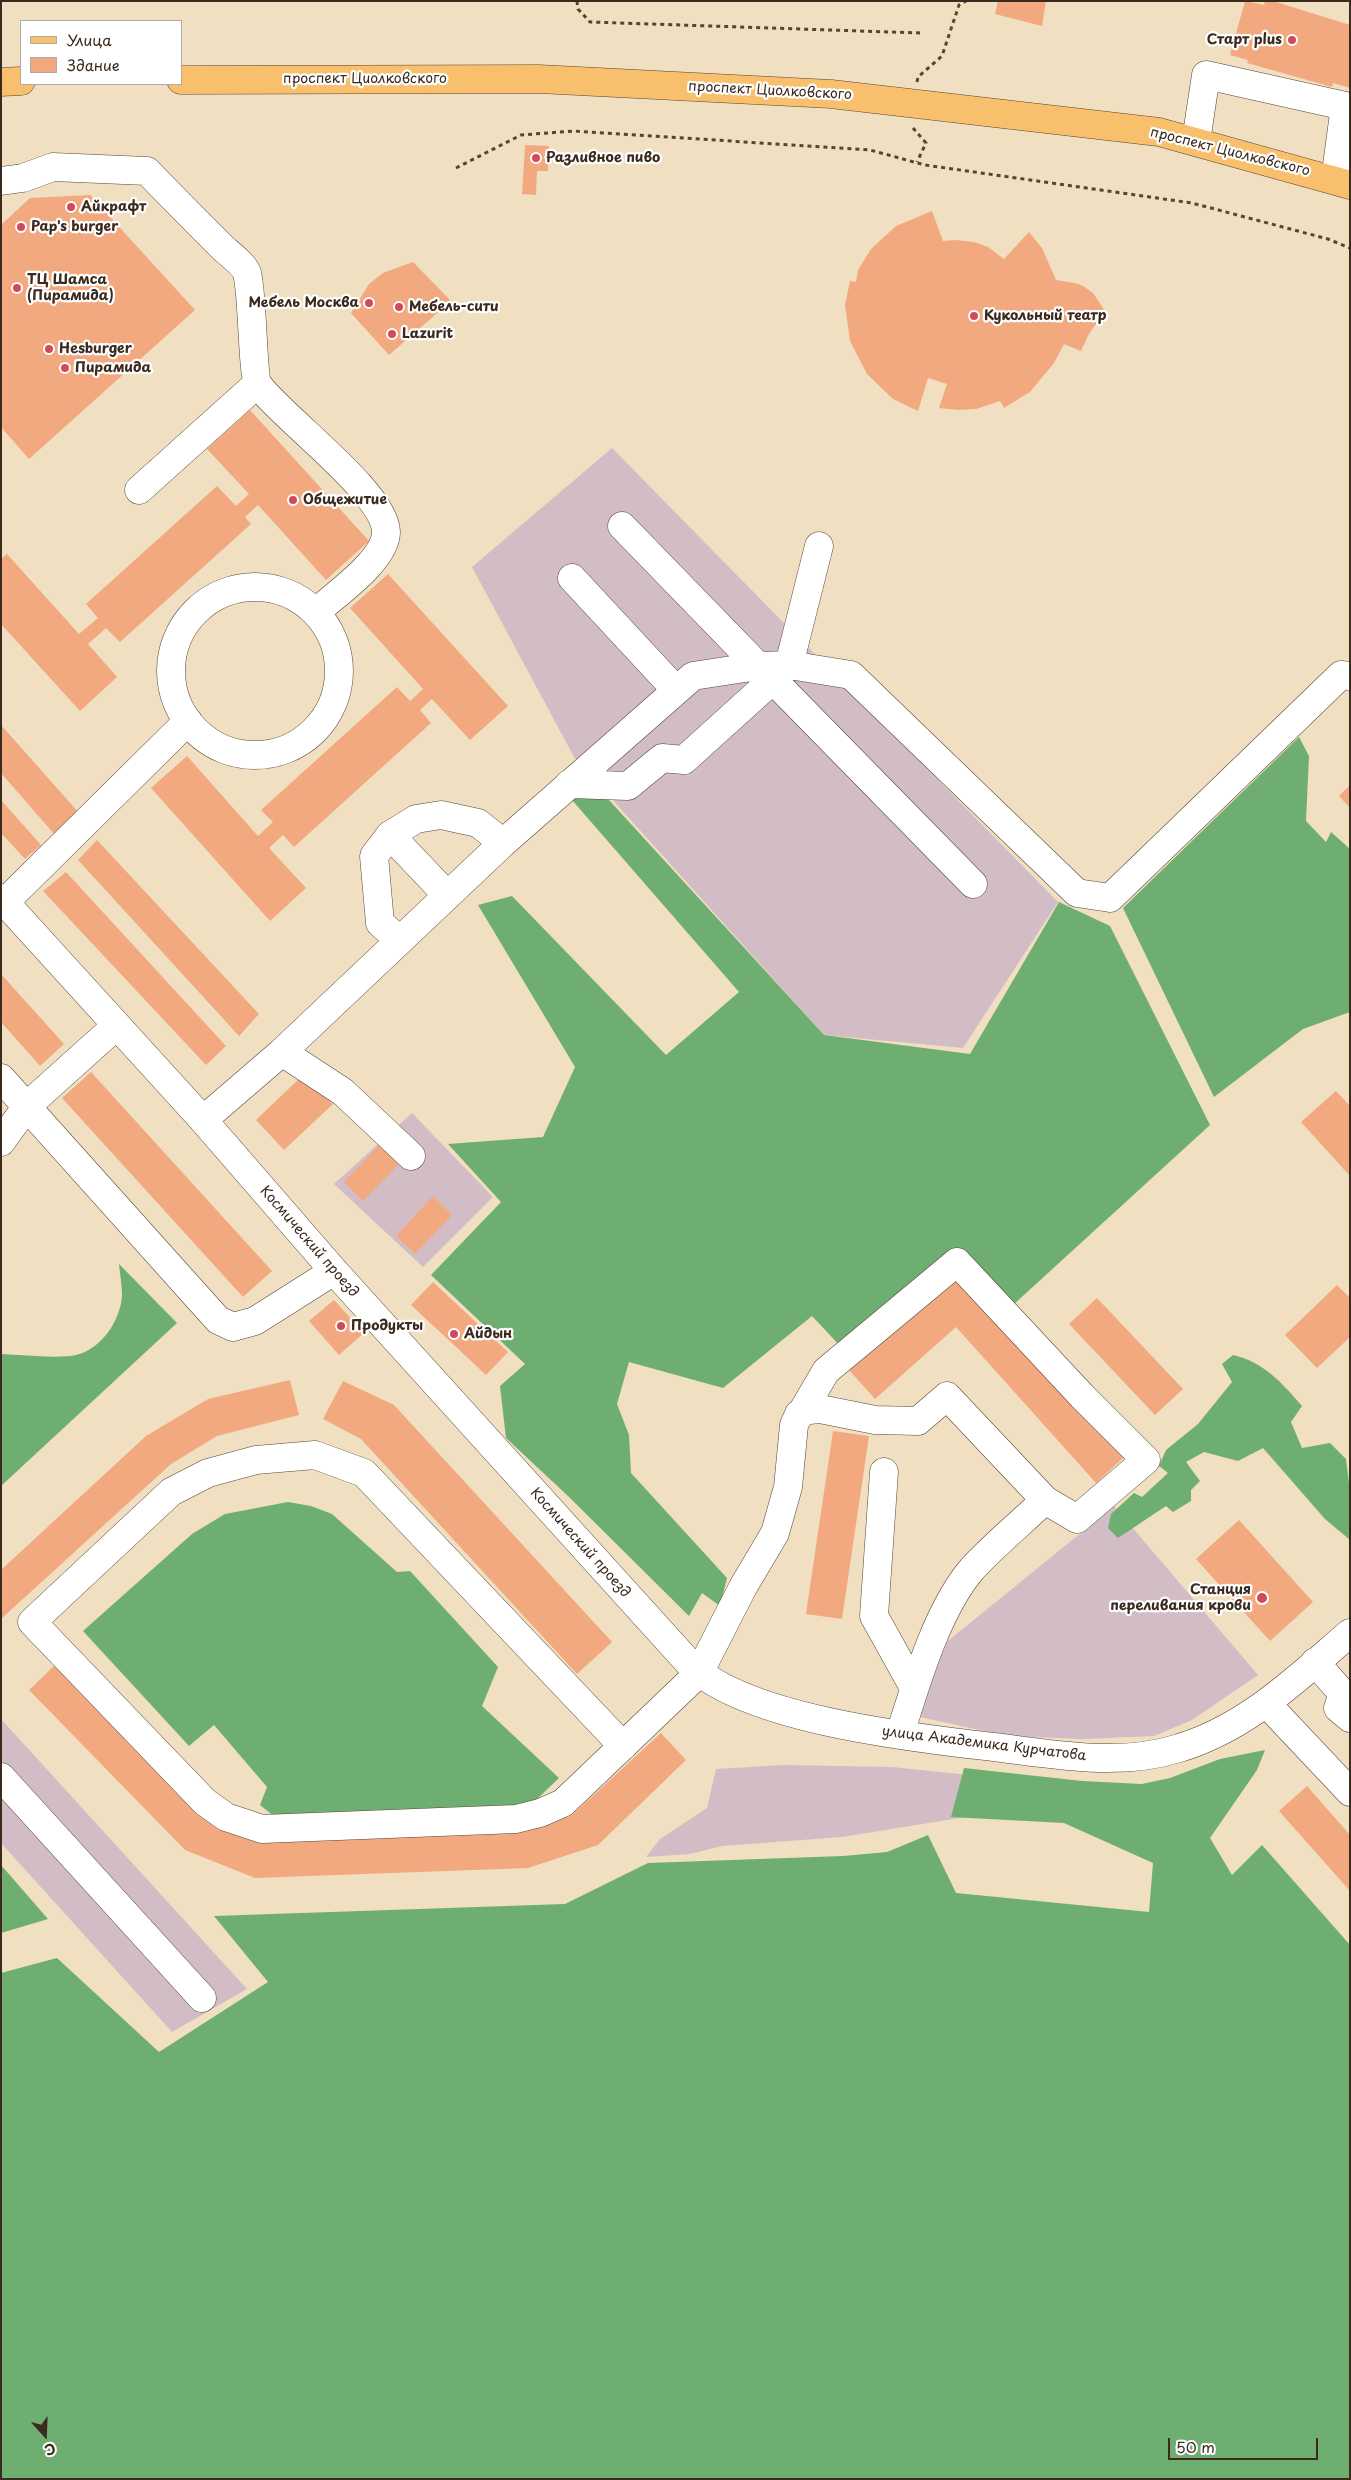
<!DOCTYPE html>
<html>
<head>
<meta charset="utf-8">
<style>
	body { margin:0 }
	#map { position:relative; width:1351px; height:2480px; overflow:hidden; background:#f0dfc0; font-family:"Playpen Sans",sans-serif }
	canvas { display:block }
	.frame { position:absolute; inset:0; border:2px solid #3b2a1e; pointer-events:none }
	.legend { position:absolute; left:20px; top:20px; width:162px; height:65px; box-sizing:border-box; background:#fff; border:1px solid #b1aaa5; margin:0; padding:6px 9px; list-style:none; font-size:15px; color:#3b2a1e }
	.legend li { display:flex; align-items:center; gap:10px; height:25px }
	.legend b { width:25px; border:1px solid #b1aaa5 }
	.north { position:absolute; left:20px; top:2410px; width:50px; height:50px; -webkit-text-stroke:4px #fff; paint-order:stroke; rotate:160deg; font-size:14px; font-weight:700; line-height:20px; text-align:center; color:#3b2a1e }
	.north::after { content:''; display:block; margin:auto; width:18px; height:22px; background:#3b2a1e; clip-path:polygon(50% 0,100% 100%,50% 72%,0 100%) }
	.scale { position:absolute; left:1168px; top:2438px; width:150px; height:22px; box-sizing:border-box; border:2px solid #3b2a1e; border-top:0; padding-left:6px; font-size:15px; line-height:18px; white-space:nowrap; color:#3b2a1e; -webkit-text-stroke:4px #fff; paint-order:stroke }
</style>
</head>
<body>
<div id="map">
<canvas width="1351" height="2480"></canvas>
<div class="frame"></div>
<ul class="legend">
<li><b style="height:6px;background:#f8bf6c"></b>Улица</li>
<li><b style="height:14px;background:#f2a980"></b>Здание</li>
</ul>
<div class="north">С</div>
<div class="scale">50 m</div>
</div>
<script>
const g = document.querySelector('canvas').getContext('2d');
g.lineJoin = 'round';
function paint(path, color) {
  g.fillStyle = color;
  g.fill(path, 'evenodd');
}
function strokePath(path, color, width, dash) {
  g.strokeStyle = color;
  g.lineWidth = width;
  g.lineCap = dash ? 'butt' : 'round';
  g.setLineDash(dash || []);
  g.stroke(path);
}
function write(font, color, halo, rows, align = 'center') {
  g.font = font + ' "Playpen Sans",sans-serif';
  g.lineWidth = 4.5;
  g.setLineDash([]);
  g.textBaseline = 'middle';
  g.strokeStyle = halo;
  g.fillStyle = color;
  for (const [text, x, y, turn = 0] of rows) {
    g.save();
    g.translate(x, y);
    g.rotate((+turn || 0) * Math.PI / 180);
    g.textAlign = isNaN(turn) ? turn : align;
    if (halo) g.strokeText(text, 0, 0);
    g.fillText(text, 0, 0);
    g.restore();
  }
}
paint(new Path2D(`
	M 612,448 L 1058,902 L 963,1048 L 824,1035 L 574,757 L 472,567 Z
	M 412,1113 L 493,1197 L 423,1267 L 334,1184 Z
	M 1114,1506 L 1258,1675 L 1192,1720 L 1154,1736 L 1083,1739 L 1007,1736 L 920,1717 L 938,1649 Z
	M 1,1719 L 247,1989 L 172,2032 L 1,1843 Z
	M 783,1765 L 892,1767 L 1068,1785 L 1065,1801 L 842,1837 L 722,1846 L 690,1854 L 646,1857 L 660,1839 L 707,1808 L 716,1769 Z`), '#d2bdc6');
paint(new Path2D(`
	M 1299,737 L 1309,756 L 1306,821 L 1326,842 L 1331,832 L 1350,849 L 1350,1012 L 1303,1029 L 1214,1097 L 1123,908 Z
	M 598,788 L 824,1035 L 970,1054 L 1059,902 L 1110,926 L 1210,1125 L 1013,1305 L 842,1348 L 812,1316 L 723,1388 L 629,1362 L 617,1404 L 629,1435 L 631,1473 L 727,1578 L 720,1606 L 702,1593 L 689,1616 L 568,1496 L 506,1438 L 500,1386 L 525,1364 L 431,1275 L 501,1202 L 448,1144 L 543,1137 L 575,1067 L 478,905 L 512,896 L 666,1055 L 739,992 L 572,800 Z
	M 119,1264 L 177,1323 L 1,1486 L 1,1354 C 24,1355 48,1358 71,1356 C 99,1353 121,1321 122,1295 C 122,1285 120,1274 119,1264 Z
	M 1233,1355 C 1264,1362 1282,1383 1302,1406 L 1291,1422 L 1302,1448 L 1330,1443 L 1346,1459 L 1350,1491 L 1350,1540 L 1325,1519 L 1263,1448 L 1238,1461 L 1204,1452 L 1186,1462 L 1200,1481 L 1191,1490 L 1191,1501 L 1173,1512 L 1166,1506 L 1118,1538 L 1108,1528 L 1111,1514 L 1134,1493 L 1142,1497 L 1168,1473 L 1159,1466 L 1166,1450 L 1198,1424 L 1232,1382 L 1222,1364 Z
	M 288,1502 L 311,1506 L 332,1514 L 397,1572 L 410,1571 L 498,1667 L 482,1706 L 559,1778 L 533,1803 L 493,1811 L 275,1817 L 260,1805 L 267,1787 L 214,1725 L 189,1746 L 83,1631 L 192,1534 L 225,1514 Z
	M 1265,1750 L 1257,1770 L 1210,1838 L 1232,1875 L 1262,1845 L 1350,1945 L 1350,2479 L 1,2479 L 1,1973 L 57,1958 L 159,2052 L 268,1982 L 214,1916 L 565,1904 L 648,1863 L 843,1856 L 887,1852 L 928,1835 L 956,1893 L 1149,1912 L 1153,1863 L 1064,1823 L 951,1817 L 964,1768 L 1082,1781 L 1142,1784 L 1170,1778 L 1220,1759 Z
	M 1,1865 L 48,1919 L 1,1933 Z`), '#6eaf71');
paint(new Path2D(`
	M 998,1 L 1046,1 L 1042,26 L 995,14 Z
	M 1245,1 L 1264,5 L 1265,1 L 1273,1 L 1350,25 L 1350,88 L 1333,83 L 1332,87 L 1247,63 L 1248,60 L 1230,55 Z
	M 525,145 L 549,146 L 548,171 L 537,171 L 536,195 L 522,194 Z
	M 90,195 L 195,310 L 29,459 L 1,427 L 1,225 L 30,198 Z
	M 932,211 L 943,241 L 955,240 L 974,242 L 988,247 L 1004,259 L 1029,232 L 1042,248 L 1056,280 L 1075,283 L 1083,286 L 1093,293 L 1105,311 L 1089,334 L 1081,351 L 1064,344 L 1054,363 L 1030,392 L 1004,408 L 1000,401 L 976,409 L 958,410 L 939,408 L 947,384 L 928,378 L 918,411 L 893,399 L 867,374 L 850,341 L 845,305 L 850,281 L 856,282 L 858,270 L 871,249 L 896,226 Z
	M 413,262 L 451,301 L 389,355 L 351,313 L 369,284 L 383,273 Z
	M 250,410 L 369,541 L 326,580 L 258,505 L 245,517 L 251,524 L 120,642 L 106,628 L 88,644 L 117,677 L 80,711 L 1,624 L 1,559 L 7,554 L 79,634 L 98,618 L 86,604 L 217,486 L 236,506 L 249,494 L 207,449 Z
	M 388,574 L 508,706 L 470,740 L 432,699 L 420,710 L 431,723 L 294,847 L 283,835 L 269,848 L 306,888 L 270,921 L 151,788 L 187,756 L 258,836 L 273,822 L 261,810 L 397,687 L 410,701 L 423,689 L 350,608 Z
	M 1,725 L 80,814 L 55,835 L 1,773 Z
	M 1350,785 L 1350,808 L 1339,796 Z
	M 1,800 L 41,845 L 25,859 L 1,833 Z
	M 97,840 L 259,1014 L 239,1036 L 78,860 Z
	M 66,872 L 226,1046 L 206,1065 L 43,891 Z
	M 1,974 L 64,1044 L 40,1066 L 1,1022 Z
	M 91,1072 L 272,1271 L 243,1297 L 62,1098 Z
	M 304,1074 L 333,1104 L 284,1150 L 256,1120 Z
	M 1336,1091 L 1350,1106 L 1350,1176 L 1301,1122 Z
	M 382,1142 L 402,1161 L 363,1201 L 344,1182 Z
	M 433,1196 L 452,1215 L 415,1254 L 396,1236 Z
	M 959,1272 L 1124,1457 L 1096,1483 L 956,1327 L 875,1399 L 849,1370 Z
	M 433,1282 L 508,1352 L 486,1375 L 411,1305 Z
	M 1337,1285 L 1350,1298 L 1350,1337 L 1317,1368 L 1285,1335 Z
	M 1097,1298 L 1183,1389 L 1155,1415 L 1069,1324 Z
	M 334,1300 L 364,1333 L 339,1355 L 309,1321 Z
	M 290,1380 L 299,1415 L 217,1436 L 171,1464 L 1,1619 L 1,1570 L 146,1436 L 208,1399 Z
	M 343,1381 L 394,1405 L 612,1642 L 577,1674 L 361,1439 L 323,1419 Z
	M 833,1431 L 869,1436 L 842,1619 L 806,1614 Z
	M 1239,1520 L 1313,1602 L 1270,1641 L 1196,1559 Z
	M 56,1664 L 212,1822 L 526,1830 L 571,1816 L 661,1733 L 686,1760 L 598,1845 L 528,1868 L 255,1878 L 185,1850 L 29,1690 Z
	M 1307,1786 L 1350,1835 L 1350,1891 L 1279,1811 Z`), '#f2a980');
const minor = new Path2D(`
	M 1196,141 L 1206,75 L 1345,106 L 1335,180
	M 1,181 L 23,178 L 53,167 L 147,171 C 172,197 198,223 224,249 C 231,255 244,265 247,273 C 253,295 252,377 259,386 C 285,420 386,494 386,532 C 386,560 336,594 316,612
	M 139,490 L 257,384
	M 622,526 L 758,666
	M 819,546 L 789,665 L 851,675 L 1077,893 L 1110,898 L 1341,675 L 1350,676
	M 572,578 L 676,690
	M171 671a84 84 0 1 1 168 0a84 84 0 1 1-168 0Z
	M 771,678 L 973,884
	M 390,835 L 447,895
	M 1,898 L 203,1120 L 334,1271 L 688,1662 C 741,1719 915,1738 993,1747 C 1052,1754 1117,1767 1176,1749 C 1246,1729 1296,1679 1350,1633
	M 5,902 L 188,721
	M 399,940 L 380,923 L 374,856 L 390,835 L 416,819 L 441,815 L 478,823 L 503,843
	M 282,1052 L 503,843 L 693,676 L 758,666 L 789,665 L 684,760 L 662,758 L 628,786 L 569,784
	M 1,1078 L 218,1320 L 233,1327 L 255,1321 L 334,1271
	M 203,1120 L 282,1052 L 343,1092 L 411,1156
	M 1,1142 L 27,1106 L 116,1026
	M 802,1412 L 826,1371 L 957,1262 L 1082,1396 L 1146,1460 L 1077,1519 L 1045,1500
	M 884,1472 L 874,1616 L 914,1688
	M 1315,1662 L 1343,1694 L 1338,1708 L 1350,1718
	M 1267,1704 L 1350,1792
	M 623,1746 L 364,1473 L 315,1455 L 256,1460 L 208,1473 L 171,1492 L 32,1622 L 205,1802 L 226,1817 L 262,1829 L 516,1819 L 540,1813 L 563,1803 L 699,1673 L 743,1587 L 775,1533 L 788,1487 L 794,1425 L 799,1414 L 809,1410 L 820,1409 L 875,1420 L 918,1421 L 947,1396 L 1045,1500 C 1021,1523 994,1545 972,1569 C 937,1610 916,1683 900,1734
	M 1,1777 L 202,1998`);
const major = new Path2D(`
	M 181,80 L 539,79 L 831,94 L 1159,132 L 1350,185
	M 1,82 L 21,81`);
strokePath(minor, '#564536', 29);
strokePath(major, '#564536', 29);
strokePath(new Path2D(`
	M 577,1 L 578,9 L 590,22 L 920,33
	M 917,82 L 918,77 L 942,56 L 959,5 L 966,1
	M 913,128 L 926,143 L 917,162
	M 456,168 L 521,135 L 574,131 L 870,150 L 925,165 L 1192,203 L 1328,239 L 1350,248`), '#564536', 3, [4, 4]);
strokePath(minor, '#fff', 28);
strokePath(major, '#f8bf6c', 28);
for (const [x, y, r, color] of [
	[1292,40,5,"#d1495b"],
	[536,158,5,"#d1495b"],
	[71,207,5,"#d1495b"],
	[21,227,5,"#d1495b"],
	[17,288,5,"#d1495b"],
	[369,303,5,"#d1495b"],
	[399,307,5,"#d1495b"],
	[974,316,5,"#d1495b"],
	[392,334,5,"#d1495b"],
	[49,349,5,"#d1495b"],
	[65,368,5,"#d1495b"],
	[293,500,5,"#d1495b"],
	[341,1326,5,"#d1495b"],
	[454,1334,5,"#d1495b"],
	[1262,1598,6,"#d1495b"]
]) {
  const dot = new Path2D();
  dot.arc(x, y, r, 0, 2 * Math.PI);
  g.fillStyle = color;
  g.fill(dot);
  strokePath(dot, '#fff', 2);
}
write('bold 14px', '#3b2a1e', '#fff', [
	["Старт plus",1282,40,"right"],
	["Разливное пиво",546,158],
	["Айкрафт",81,207],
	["Pap's burger",31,227],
	["ТЦ Шамса",27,280],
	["(Пирамида)",27,296],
	["Мебель Москва",359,303,"right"],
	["Мебель-сити",409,307],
	["Кукольный театр",984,316],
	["Lazurit",402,334],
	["Hesburger",59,349],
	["Пирамида",75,368],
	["Общежитие",303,500],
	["Продукты",351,1326],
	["Айдын",464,1334],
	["Станция",1251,1590,"right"],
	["переливания крови",1251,1606,"right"]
], 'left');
write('14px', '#3b2a1e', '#fff', [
	["проспект Циолковского",365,79],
	["проспект Циолковского",770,91,3],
	["проспект Циолковского",1230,152,14],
	["Космический проезд",309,1242,49],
	["Космический проезд",580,1543,48],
	["улица Академика Курчатова",984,1744,7]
]);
</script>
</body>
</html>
